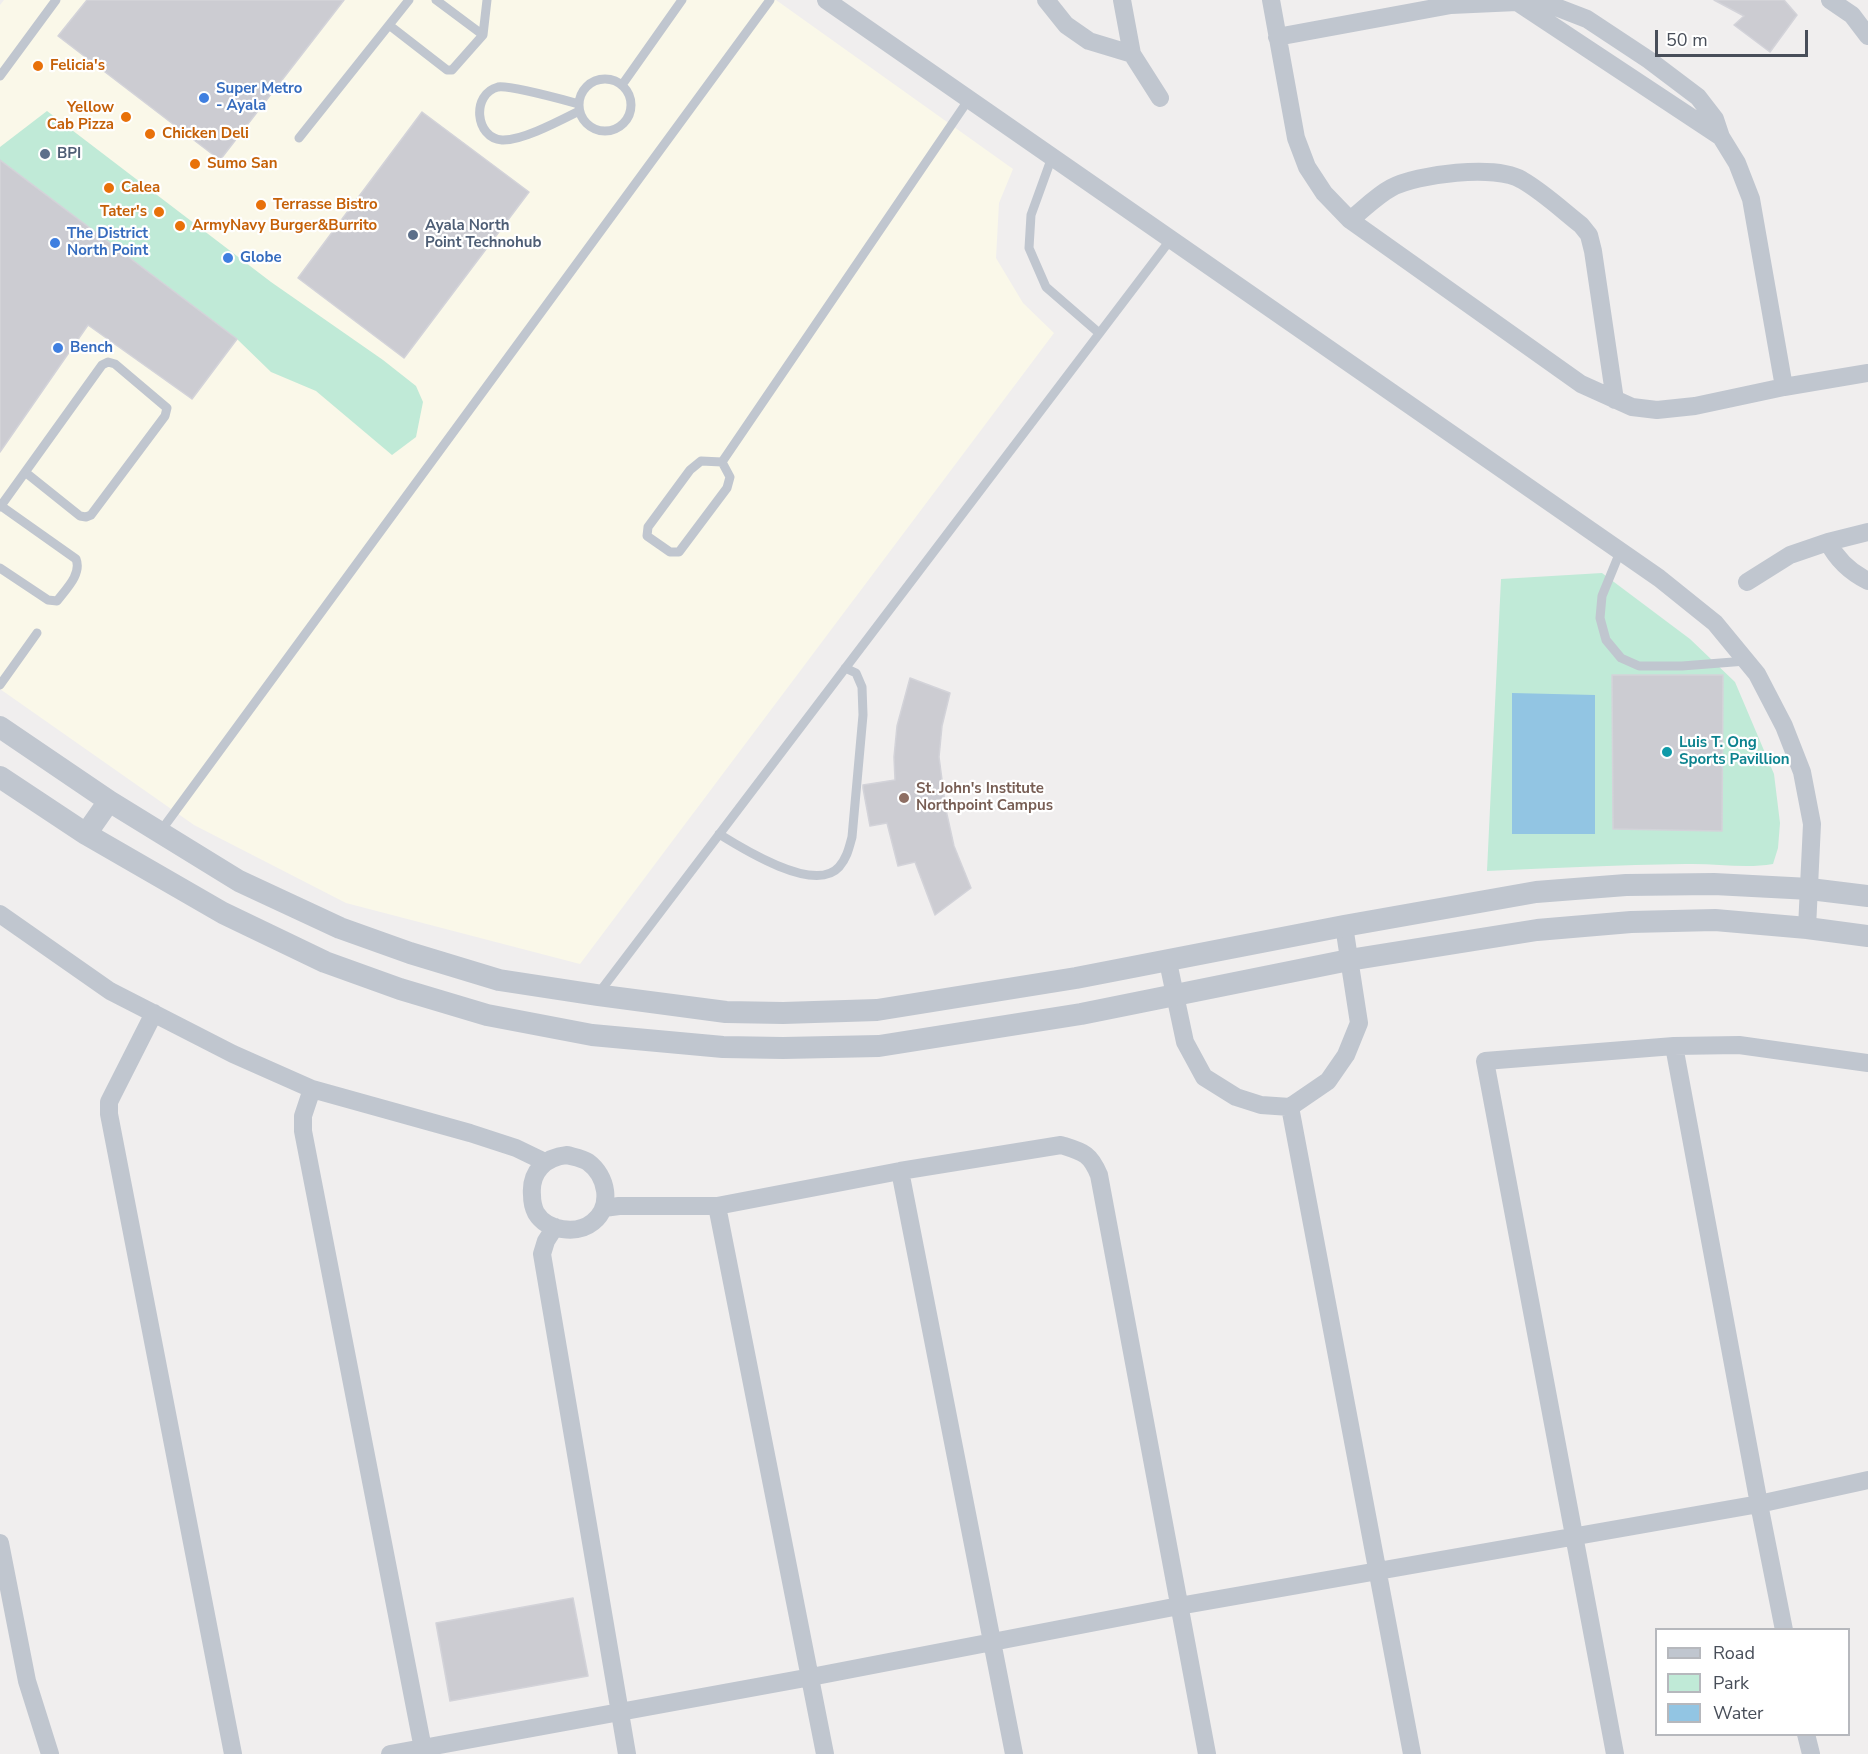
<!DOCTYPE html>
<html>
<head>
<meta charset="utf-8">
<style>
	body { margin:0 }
	#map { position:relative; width:1868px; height:1754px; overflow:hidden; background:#f0eeee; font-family:"Nunito Sans",sans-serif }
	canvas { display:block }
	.legend { position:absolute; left:1655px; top:1628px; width:195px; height:108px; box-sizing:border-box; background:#fff; border:2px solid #b6b8bd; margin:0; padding:8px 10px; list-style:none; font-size:18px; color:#484e59 }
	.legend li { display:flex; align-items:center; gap:12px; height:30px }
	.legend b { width:30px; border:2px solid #b6b8bd }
	.scale { position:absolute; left:1655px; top:30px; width:153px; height:27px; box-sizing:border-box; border:3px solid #484e59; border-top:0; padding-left:8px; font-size:18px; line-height:21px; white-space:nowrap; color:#484e59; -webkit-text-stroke:4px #fff; paint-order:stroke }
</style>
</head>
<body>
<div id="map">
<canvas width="1868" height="1754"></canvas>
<ul class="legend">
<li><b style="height:8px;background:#c0c6cf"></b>Road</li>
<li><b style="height:16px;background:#c0ead7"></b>Park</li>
<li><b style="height:16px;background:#92c5e3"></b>Water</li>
</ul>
<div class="scale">50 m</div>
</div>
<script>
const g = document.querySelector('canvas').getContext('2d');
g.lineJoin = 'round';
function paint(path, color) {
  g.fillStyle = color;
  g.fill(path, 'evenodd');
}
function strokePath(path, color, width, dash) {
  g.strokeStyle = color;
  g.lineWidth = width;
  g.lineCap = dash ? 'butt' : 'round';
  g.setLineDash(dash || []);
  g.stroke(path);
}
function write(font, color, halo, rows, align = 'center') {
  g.font = font + ' "Nunito Sans",sans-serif';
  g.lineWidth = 4.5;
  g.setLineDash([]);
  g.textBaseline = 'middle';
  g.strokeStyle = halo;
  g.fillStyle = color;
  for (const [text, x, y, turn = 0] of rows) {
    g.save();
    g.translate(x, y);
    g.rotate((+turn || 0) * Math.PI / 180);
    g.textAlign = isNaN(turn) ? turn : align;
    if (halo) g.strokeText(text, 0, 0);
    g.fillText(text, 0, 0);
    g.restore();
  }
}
paint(new Path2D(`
	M 4,0 L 776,0 L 1013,169 L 999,203 L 996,258 L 1023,303 L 1054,333 L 580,964 L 346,903 L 194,825 L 0,689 L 0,5 Z`), '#faf8e9');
paint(new Path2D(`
	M 47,111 L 271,282 L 383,360 L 416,386 L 423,402 L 416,437 L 392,455 L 316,391 L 271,372 L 237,339 L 0,160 L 0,147 Z
	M 1602,573 L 1690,639 L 1735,682 L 1774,774 L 1780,823 L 1778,848 L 1773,864 C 1744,869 1715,863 1685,864 C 1619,865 1553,868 1487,871 L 1501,579 Z`), '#c0ead7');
paint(new Path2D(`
	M 1512,693 L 1595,695 L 1595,834 L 1512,834 Z`), '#92c5e3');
const building = new Path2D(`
	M 87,0 L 344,0 L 220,160 L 58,36 Z
	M 1714,0 L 1784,0 L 1797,15 L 1770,52 L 1734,25 L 1744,16 Z
	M 422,112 L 529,192 L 404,358 L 298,278 Z
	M 0,160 L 237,339 L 192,399 L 88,325 L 0,452 Z
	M 1612,675 L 1723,675 L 1722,831 L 1613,829 Z
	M 910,678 L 950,693 L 942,726 L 939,757 L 946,810 L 954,846 L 971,888 L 935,915 L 915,862 L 898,866 L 887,823 L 870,826 L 863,788 L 863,785 L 895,780 L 894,757 L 897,726 Z
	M 573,1598 L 588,1676 L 450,1701 L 436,1623 Z`);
paint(building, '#ccccd2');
strokePath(building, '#d3d3d9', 1.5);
strokePath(new Path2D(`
	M 436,0 L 483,35
	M 389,25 L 447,70 L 452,70 L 483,35 L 487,0
	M 0,76 L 56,0
	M579 105a26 26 0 1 1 52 0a26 26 0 1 1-52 0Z
	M 622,85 L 682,0
	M 579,104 C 564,100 510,85 498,87 C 471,94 475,138 502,140 C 522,141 561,120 579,111
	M 299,138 L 409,0
	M 1052,157 L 1031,215 L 1029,248 L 1046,287 L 1099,333
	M 701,461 L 722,462 L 730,477 L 727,488 L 679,552 L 670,552 L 647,536 L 648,527 L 690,470 Z
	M 722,462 L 969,99
	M 0,507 L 102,365 L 108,362 L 115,364 L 167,408 L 165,416 L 91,515 L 86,517 L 80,516 L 25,472
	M 1620,552 L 1602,596 L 1600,618 L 1606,640 L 1621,658 L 1639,666 L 1682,666 L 1746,661
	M 0,568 L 48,600 L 57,601 C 66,589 82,574 76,559 L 1,506
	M 0,685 L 37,633
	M 160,832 L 770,0
	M 719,834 C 743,849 815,894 839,867 C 847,858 849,848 852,837 L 863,715 L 862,687 L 856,673 L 845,668
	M 598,994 L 1171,239`), '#c0c6cf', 9);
strokePath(new Path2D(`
	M 826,0 L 1659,578 L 1715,623 L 1757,674 L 1784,726 L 1802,772 L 1812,824 L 1807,928
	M 1046,0 L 1066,25 L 1089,41 L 1132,54 L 1160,98
	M 1122,0 L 1132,54
	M 1271,0 L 1296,138 L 1307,167 L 1324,193 L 1350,220 L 1581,384 L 1632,407 L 1657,410 L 1695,406 L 1784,387 L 1868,373
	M 1830,0 L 1852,15 L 1868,36
	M 1520,4 L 1721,137
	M 1277,37 L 1451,5 L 1517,2 L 1551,5 L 1587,19 L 1649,60 L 1698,97 L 1715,119 L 1721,137 L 1737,163 L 1751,199 L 1784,387
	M 1350,220 C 1363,210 1376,196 1391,188 C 1417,174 1496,164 1522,180 C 1543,192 1562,210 1581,225 L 1589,235 L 1593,251 L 1615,400
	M 1828,542 C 1837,560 1850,572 1868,581
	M 1747,582 L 1790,555 L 1828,542 L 1868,532
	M 0,914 L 110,991 L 233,1054 L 312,1089 L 470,1133 L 516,1148 L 545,1162
	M 1168,962 L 1185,1042 L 1204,1077 L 1236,1097 L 1261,1105 L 1290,1107 L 1328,1081 L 1346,1055 L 1359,1023 L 1344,926
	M 154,1013 L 114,1092 L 109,1102 L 109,1114 L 233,1754
	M 1674,1046 L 1759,1504 L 1784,1630
	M 312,1089 L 303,1116 L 303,1131 L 424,1754
	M 1290,1107 L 1412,1754
	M 567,1155 C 574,1157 582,1158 588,1162 C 607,1176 613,1206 593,1222 C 577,1235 547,1231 536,1213 C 533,1207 532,1201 532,1195 C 530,1172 545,1157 567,1155 Z
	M 900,1171 L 1014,1754
	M 717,1206 L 825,1754
	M 604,1208 L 619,1206 L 717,1206 L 900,1171 L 1061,1145 C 1083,1152 1090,1153 1099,1175 L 1207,1754
	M 555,1227 L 546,1241 L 542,1254 L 627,1754
	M 0,1543 L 27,1681 L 50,1754
	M 1806,1734 L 1811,1754
	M 390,1754 L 811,1677 L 1179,1606 L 1759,1504 L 1868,1480
	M 1615,1754 L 1485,1061 L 1674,1046 L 1739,1045 L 1868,1063`), '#c0c6cf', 18);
strokePath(new Path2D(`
	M 0,727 L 109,801 L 239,881 L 340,928 L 410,953 L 499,980 L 597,995 L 726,1012 L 783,1013 L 877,1010 L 1076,978 L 1344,926 L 1536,892 L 1626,885 L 1714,884 L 1810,889 L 1868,896
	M 0,777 L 86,834 L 223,913 L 325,962 L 400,989 L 487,1015 L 592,1035 L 723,1047 L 783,1048 L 879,1046 L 1081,1014 L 1349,960 L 1537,930 L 1631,922 L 1715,920 L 1807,928 L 1868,936
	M 86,834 L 109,801`), '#c0c6cf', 22);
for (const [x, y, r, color] of [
	[38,66,6,"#e8710a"],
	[204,98,6,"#3f7fe0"],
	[126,117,6,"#e8710a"],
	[150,134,6,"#e8710a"],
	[45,154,6,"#5c6f8a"],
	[195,164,6,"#e8710a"],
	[109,188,6,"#e8710a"],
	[261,205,6,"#e8710a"],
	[159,212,6,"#e8710a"],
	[180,226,6,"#e8710a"],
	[413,235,6,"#5c6f8a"],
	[55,243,6,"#3f7fe0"],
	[228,258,6,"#3f7fe0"],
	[58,348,6,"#3f7fe0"],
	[1667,752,6,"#0f9aa8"],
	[904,798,6,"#8d6e63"]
]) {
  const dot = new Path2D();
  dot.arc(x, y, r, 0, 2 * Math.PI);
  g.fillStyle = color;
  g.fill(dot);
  strokePath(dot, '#fff', 2);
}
write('bold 15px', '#c56008', '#fff', [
	["Felicia's",50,66],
	["Yellow",114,108,"right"],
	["Cab Pizza",114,125,"right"],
	["Chicken Deli",162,134],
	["Sumo San",207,164],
	["Calea",121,188],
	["Terrasse Bistro",273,205],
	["Tater's",147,212,"right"],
	["ArmyNavy Burger&Burrito",192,226]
], 'left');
write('bold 15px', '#366cbe', '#fff', [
	["Super Metro",216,89],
	["- Ayala",216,106],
	["The District",67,234],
	["North Point",67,251],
	["Globe",240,258],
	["Bench",70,348]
], 'left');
write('bold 15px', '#4e5e75', '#fff', [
	["BPI",57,154],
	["Ayala North",425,226],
	["Point Technohub",425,243]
], 'left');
write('bold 15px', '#0d838f', '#fff', [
	["Luis T. Ong",1679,743],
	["Sports Pavillion",1679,760]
], 'left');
write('bold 15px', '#785e54', '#fff', [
	["St. John's Institute",916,789],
	["Northpoint Campus",916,806]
], 'left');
</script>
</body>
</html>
